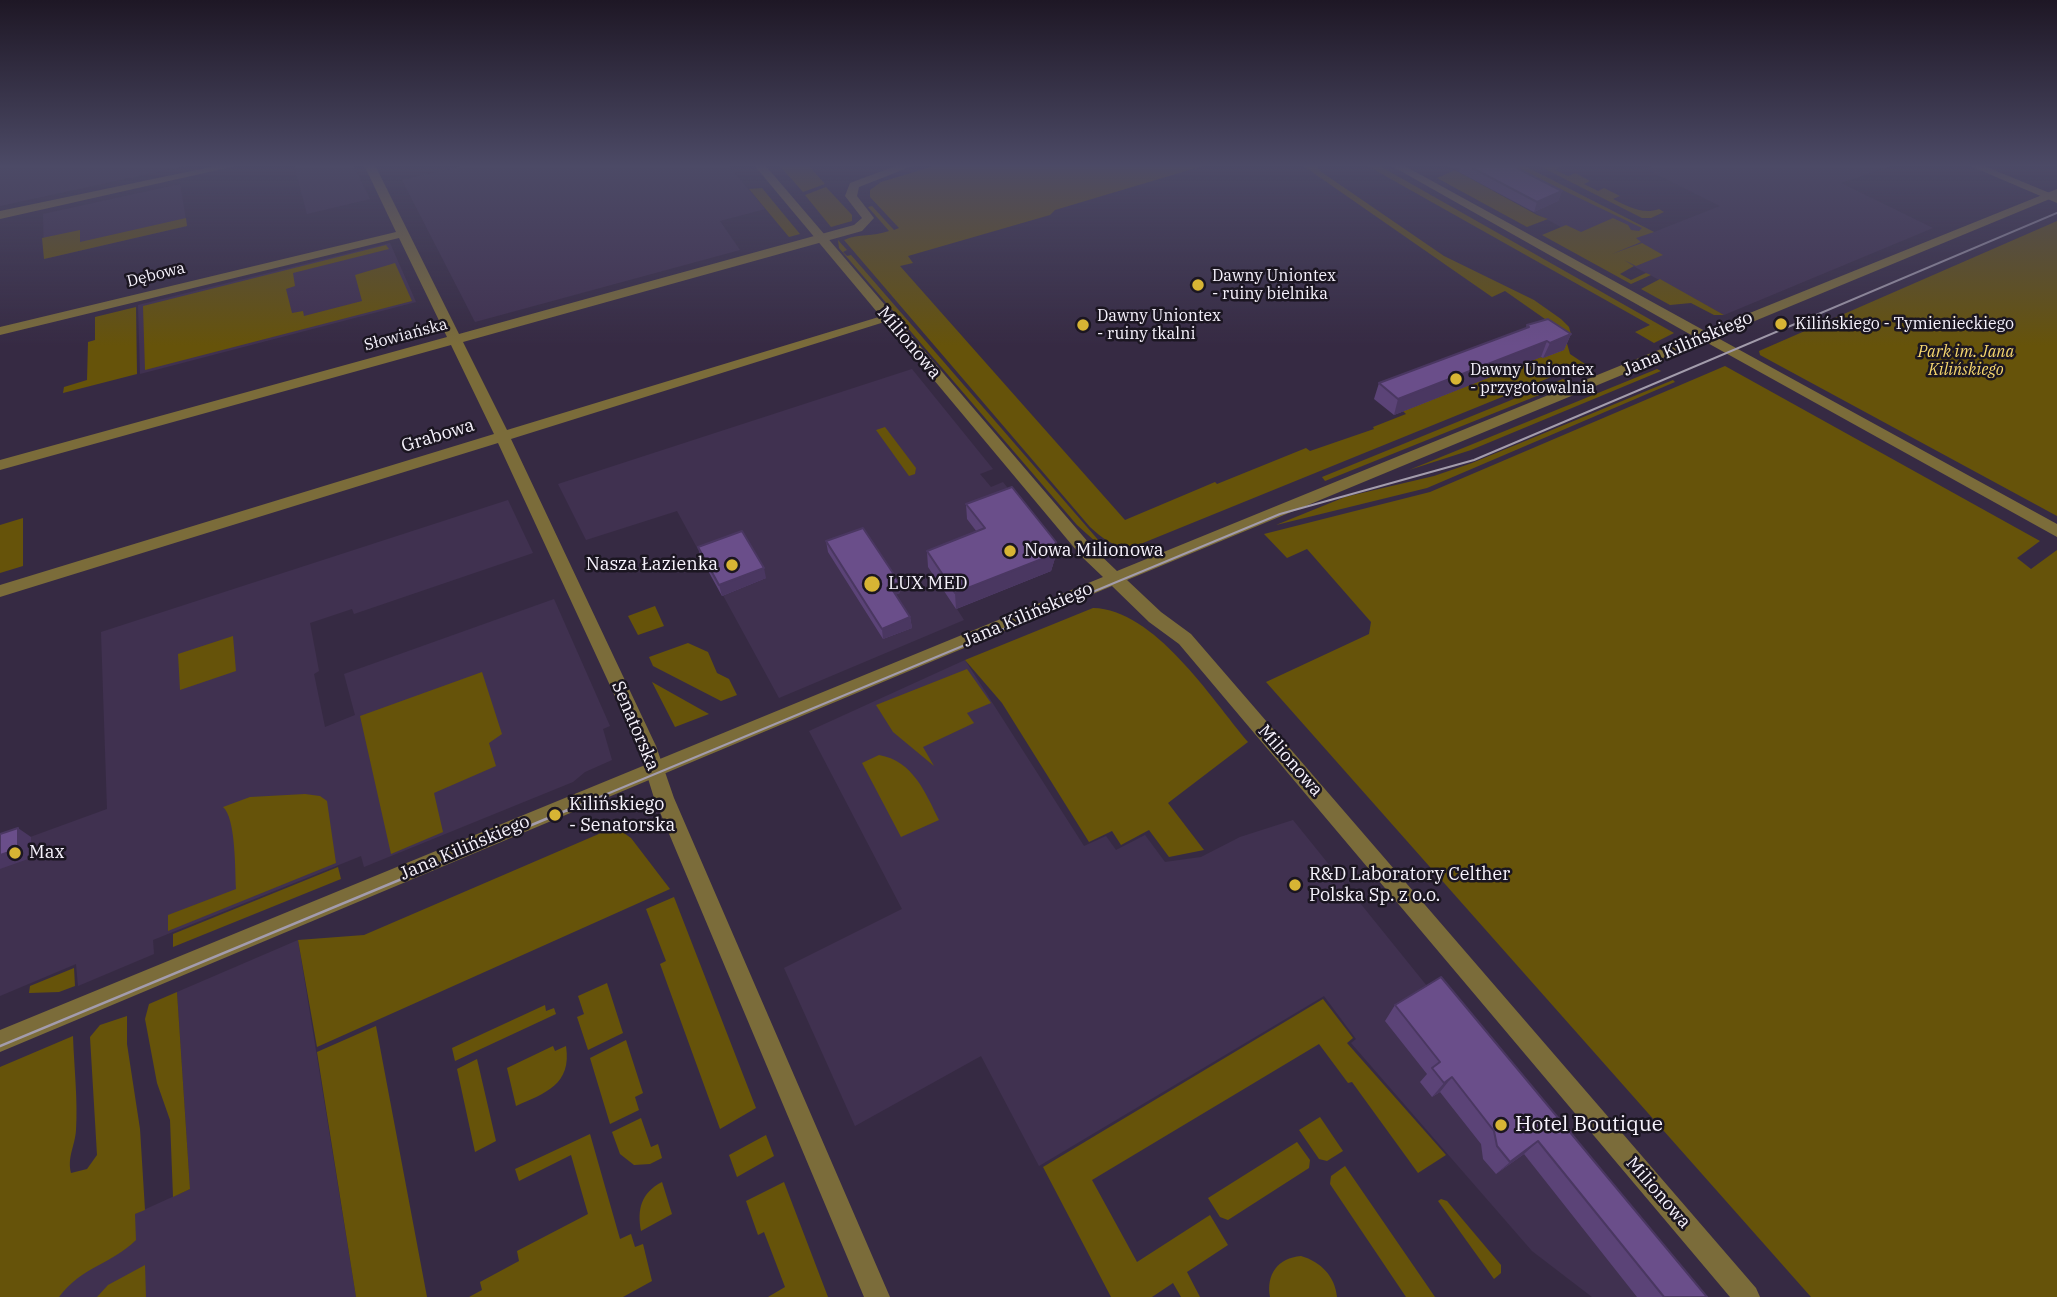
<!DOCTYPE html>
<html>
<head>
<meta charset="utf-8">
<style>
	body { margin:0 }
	canvas { display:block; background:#362a43 }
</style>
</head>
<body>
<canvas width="2057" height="1297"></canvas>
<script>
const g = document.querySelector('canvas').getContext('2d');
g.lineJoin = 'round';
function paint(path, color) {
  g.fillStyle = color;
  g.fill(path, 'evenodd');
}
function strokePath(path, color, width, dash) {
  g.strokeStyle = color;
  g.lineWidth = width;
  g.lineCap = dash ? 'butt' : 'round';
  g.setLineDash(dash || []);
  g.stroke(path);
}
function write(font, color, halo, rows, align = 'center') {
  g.font = font + ' "IBM Plex Serif",serif';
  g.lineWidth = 5;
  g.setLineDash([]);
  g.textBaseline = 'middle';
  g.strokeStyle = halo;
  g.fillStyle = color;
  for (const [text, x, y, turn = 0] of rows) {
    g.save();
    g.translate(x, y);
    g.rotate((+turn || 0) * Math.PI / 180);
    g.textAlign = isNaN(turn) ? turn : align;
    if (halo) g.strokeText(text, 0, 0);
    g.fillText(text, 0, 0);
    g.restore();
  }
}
paint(new Path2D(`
	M 0,165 L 190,165 L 0,206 Z
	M 294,165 L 353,165 L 370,199 L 307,214 Z
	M 467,165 L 728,165 L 765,209 L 720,221 L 740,250 L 475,322 L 402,180 Z
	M 1446,165 L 1523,165 L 1654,232 L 1720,206 L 1646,169 L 1656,165 L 1894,165 L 1841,183 L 1933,228 L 1724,315 Z
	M 180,184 L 187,226 L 44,259 L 43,214 Z
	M 390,243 L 416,302 L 140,374 L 138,305 Z
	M 912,369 L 993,469 L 980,474 L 991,487 L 1003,482 L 1018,501 L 1055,558 L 1051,571 L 957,609 L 964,620 L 779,698 L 677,511 L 586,540 L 558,484 Z
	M 508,500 L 533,553 L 354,614 L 352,609 L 310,623 L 319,671 L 314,674 L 325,727 L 355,715 L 344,674 L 554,599 L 610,726 L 603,729 L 612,760 L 585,772 L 573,782 L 364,867 L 361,856 L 153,940 L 154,954 L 78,986 L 76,964 L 0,996 L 0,848 L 107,809 L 101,632 Z
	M 965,660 L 1084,846 L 1106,836 L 1116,850 L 1145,835 L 1165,862 L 1201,857 L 1240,837 L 1293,820 L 1678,1297 L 1592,1297 L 1532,1251 L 1351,1043 L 1356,1039 L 1324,996 L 1039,1166 L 981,1056 L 855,1126 L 784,968 L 902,909 L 809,731 Z
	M 298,940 L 356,1297 L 0,1297 L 0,1275 L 190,1189 L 177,992 Z`), '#403150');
paint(new Path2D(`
	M 779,165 L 808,165 L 825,184 L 803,192 Z
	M 937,165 L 1206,165 L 1055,210 L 1050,215 L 908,256 L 913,263 L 900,266 L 1125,520 L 1215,482 L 1217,484 L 1306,448 L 1310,451 L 1374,429 L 1373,427 L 1406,414 L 1403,411 L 1541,357 L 1543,358 L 1545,319 L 1505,291 L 1492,297 L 1302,165 L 1316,165 L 1320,171 L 1444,256 L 1534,300 L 1561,319 L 1569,327 L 1571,334 L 1566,340 L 1570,354 L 1591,368 L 1577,373 L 1566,371 L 1138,545 C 1117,550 1105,541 1090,527 L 844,240 C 860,233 872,237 889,231 L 868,207 L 872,206 L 894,230 L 899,228 L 870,197 L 870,190 L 881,182 Z
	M 1366,165 L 1378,165 L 1674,333 L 1654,343 L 1635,332 L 1650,325 Z
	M 1504,165 L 1523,165 L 1654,232 L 1636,238 L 1641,242 L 1612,254 L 1642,243 L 1663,255 L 1636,266 L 1624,260 L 1634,266 L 1620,274 L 1631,280 L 1646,273 L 1651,275 L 1631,284 L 1542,235 L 1566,225 L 1581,232 L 1613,218 L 1628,225 L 1631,230 L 1639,231 L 1642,228 L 1550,184 L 1530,178 Z
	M 1537,165 L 1558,165 L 1561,166 L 1555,170 L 1568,176 L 1575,173 L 1590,181 L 1584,184 L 1598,191 L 1604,188 L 1620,196 L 1613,199 C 1629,207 1643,215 1659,209 L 1664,212 L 1651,218 L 1642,218 Z
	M 1455,170 L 1537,215 L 1548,219 L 1527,227 L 1437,178 Z
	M 826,187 L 852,215 L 852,221 L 831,227 L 805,195 Z
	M 762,188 L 800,234 L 789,237 L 749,189 Z
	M 186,218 L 187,226 L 44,259 L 42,238 L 80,230 L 80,242 Z
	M 2057,221 L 2057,516 L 1760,355 L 1759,351 Z
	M 838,240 L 847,250 L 843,252 L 847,256 L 851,255 L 1100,542 L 1097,543 L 1077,525 L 839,248 Z
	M 386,245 L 389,249 L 293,273 L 295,286 L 286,289 L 292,313 L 303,311 L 304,316 L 362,301 L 355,275 L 395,263 L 412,301 L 145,370 L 143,306 Z
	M 1660,279 L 1724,315 L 1714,315 L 1691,303 L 1670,305 L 1641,289 Z
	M 136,307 L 137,374 L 63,393 L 64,387 L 87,380 L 88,342 L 95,340 L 95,317 Z
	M 1725,366 L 2040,541 L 2017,558 L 2031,569 L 2057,550 L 2057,1297 L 1811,1297 L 1266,682 L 1369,634 L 1371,622 L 1307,549 L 1287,558 L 1264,534 L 1430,492 Z
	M 1657,369 L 1661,371 L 1471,450 L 1409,470 Z
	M 1563,379 L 1569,383 L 1325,481 L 1322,477 Z
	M 1673,380 L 1675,382 L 1427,488 L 1276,525 L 1345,497 L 1434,476 L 1472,463 Z
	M 885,427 L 916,468 L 915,474 L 909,476 L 876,430 Z
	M 23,518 L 23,566 L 0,573 L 0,525 Z
	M 655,606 L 664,626 L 638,635 L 628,616 Z
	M 1093,608 C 1154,609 1211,698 1248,742 L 1168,803 L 1204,850 L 1169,857 L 1149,830 L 1121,845 L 1112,831 L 1089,842 L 1002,703 L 965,660 Z
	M 233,636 L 236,671 L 180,690 L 178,654 Z
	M 688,643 L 708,652 L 717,673 L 729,679 L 737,695 L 721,701 L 653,666 L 649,657 Z
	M 967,669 L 991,703 L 967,713 L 974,723 L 923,747 L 934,766 L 893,732 L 876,705 Z
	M 482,672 L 502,734 L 489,743 L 496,766 L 434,793 L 443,832 L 391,854 L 360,716 Z
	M 652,682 L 709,714 L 675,727 Z
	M 879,755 C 913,761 925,792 939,820 L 901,837 L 862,763 Z
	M 305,794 L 320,796 L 327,801 L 336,863 L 168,931 L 168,915 L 236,889 C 235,871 236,818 223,807 L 250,797 Z
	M 615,827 L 631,838 L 670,889 L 317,1047 L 298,940 L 364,935 Z
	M 338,867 L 341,879 L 173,947 L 173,934 Z
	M 674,897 L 756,1108 L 720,1129 L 660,964 L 666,961 L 646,909 Z
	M 74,968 L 75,986 L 59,992 L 29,993 L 30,986 Z
	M 607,983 L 623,1033 L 588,1050 L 577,1017 L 584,1014 L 578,996 Z
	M 177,992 L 190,1189 L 173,1197 L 170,1120 L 157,1083 L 145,1019 L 149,1004 Z
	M 1323,999 L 1353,1038 L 1347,1043 L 1446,1155 L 1418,1173 L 1352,1082 L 1348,1083 L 1319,1044 L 1092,1180 L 1137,1262 L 1210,1215 L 1228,1245 L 1187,1272 L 1200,1297 L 1181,1297 L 1173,1283 L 1152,1297 L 1111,1297 L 1043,1167 Z
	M 545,1005 L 546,1011 L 554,1008 L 556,1014 L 455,1061 L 452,1048 Z
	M 127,1016 L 127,1044 L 140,1129 L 145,1210 L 135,1214 L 136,1240 C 112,1264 81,1267 59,1297 L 0,1297 L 0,1067 L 73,1036 C 74,1067 78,1100 76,1130 C 75,1146 67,1157 71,1173 L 87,1169 L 97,1155 L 90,1037 L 100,1025 Z
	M 376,1026 L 427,1297 L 356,1297 L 317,1052 Z
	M 626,1040 L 643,1093 L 635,1097 L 639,1110 L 610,1124 L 590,1058 Z
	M 553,1046 L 555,1051 L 566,1046 C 572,1085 545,1093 516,1106 L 507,1068 Z
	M 477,1059 L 496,1141 L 475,1152 L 457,1069 Z
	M 1320,1117 L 1343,1151 L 1327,1161 L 1319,1159 L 1299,1130 Z
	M 641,1118 L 651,1147 L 658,1144 L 662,1158 L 650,1164 L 634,1165 L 620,1154 L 612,1132 Z
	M 590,1134 L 620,1239 L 631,1234 L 635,1247 L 643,1244 L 652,1281 L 623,1297 L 469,1297 L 482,1290 L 480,1282 L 519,1261 L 517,1251 L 588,1214 L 571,1155 L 519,1181 L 515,1169 Z
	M 766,1135 L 774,1156 L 737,1177 L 729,1155 Z
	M 1297,1142 L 1310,1160 L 1309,1168 L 1228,1220 L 1220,1217 L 1208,1198 Z
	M 1345,1166 L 1435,1297 L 1406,1297 L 1330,1184 L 1331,1176 Z
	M 662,1182 L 672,1214 L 641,1231 C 637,1209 641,1193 662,1182 Z
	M 784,1182 L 828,1297 L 768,1297 L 785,1287 L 764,1232 L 758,1235 L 746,1201 Z
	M 1441,1199 L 1447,1201 L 1501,1265 L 1501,1273 L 1494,1279 L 1438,1201 Z
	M 1301,1256 C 1321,1262 1335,1276 1337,1297 L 1270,1297 C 1266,1274 1278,1258 1301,1256 Z
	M 145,1265 L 146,1297 L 97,1297 L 108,1285 Z`), '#66530a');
paint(new Path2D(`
	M 220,165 L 240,165 L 0,219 L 0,211 Z
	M 364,165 L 375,165 L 459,334 L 854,225 L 862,218 L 845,196 L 850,183 L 898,165 L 915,165 L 859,187 L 857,196 L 874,218 L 862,231 L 463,342 L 507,430 L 882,316 L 887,315 L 894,319 L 511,439 L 656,746 L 674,798 L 890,1297 L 864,1297 L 654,798 L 638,746 L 498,443 L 0,597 L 0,585 L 494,434 L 451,345 L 0,470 L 0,460 L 447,337 L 399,238 L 0,335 L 0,327 L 396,232 Z
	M 1968,165 L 1982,165 L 2057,196 L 2057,203 Z`), '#7b6c3a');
paint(new Path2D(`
	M 754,165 L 765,165 L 1094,549 L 1117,571 L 1693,336 L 1390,165 L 1403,165 L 1705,331 L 2057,189 L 2057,196 L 1716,337 L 2057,524 L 2057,537 L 1704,341 L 1127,580 L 1161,612 L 1191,634 L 1756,1288 L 1760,1297 L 1730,1297 L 1179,644 L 1149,622 L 1112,586 L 0,1052 L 0,1030 L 1103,577 L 1082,557 Z`), '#7b6c3a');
strokePath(new Path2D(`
	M 566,811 L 1280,514 L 1474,460 L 2057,213`), '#a39cac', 2);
strokePath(new Path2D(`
	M 0,1046 L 570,809`), '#a39cac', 2.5);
paint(new Path2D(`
	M 1461,165 L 1511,165 L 1562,191 L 1558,201 L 1534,212 L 1459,172 Z
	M 1527,325 L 1571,334 L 1564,350 L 1543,358 L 1541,357 L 1394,415 L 1374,399 L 1379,383 L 1526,328 Z
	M 966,504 L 1055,558 L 1051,571 L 956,609 L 928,567 L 927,551 L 977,532 L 967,519 Z
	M 826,541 L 899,582 L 900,593 L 895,595 L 910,617 L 912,628 L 883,639 L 828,552 Z
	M 698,547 L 766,578 L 722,596 L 701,558 Z
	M 1395,1005 L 1707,1297 L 1637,1297 L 1524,1154 L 1496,1174 L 1483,1159 L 1481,1144 L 1440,1092 L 1432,1097 L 1420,1082 L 1427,1074 L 1385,1021 Z`), '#5b4377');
paint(new Path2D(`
	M 1562,191 L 1558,201 L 1534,212 L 1537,202 Z
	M 1571,334 L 1564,350 L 1543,358 L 1550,343 Z
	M 1547,341 L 1541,357 L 1394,415 L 1398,399 Z
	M 1056,542 L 1055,558 L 1051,571 L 956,609 L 955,593 Z
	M 764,568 L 766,578 L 722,596 L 719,585 Z
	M 899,582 L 900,593 L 891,596 L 890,586 Z
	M 910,617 L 912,628 L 883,639 L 882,629 Z
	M 18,828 L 31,837 L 31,858 L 0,869 L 0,855 Z
	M 1452,1077 L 1440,1092 L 1432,1097 L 1444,1083 Z
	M 1538,1141 L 1524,1154 L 1496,1174 L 1510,1162 Z`), '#4a3761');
const building = new Path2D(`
	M 1467,165 L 1511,165 L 1562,191 L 1537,202 Z
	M 1548,319 L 1571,334 L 1550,343 L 1547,341 L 1398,399 L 1379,383 L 1529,327 L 1527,325 Z
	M 1012,487 L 1056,542 L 1052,555 L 955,593 L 927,551 L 985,528 L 966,504 Z
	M 863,528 L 899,582 L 890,586 L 910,617 L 882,629 L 826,541 Z
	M 742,531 L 764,568 L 719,585 L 698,547 Z
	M 18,828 L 18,849 L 0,855 L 0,834 Z
	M 1441,977 L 1707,1297 L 1664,1297 L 1538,1141 L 1510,1162 L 1497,1146 L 1494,1131 L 1452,1077 L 1444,1083 L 1432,1068 L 1440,1062 L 1395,1005 Z`);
paint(building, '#6a4e8a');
strokePath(building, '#4a3761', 2);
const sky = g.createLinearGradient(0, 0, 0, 346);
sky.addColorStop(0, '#1e1725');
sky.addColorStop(0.48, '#4c4a66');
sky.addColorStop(1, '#4c4a6600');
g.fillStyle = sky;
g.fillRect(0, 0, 2057, 346);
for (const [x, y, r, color] of [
	[1198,285,7,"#d7b434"],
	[1781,324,7,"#d7b434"],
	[1083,325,7,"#d7b434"],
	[1456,379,7,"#d7b434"],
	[1010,551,7,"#d7b434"],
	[732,565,7,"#d7b434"],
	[872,584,9,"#d7b434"],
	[555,815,7,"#d7b434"],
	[15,853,7,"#d7b434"],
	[1295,885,7,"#d7b434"],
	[1501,1125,7,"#d7b434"]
]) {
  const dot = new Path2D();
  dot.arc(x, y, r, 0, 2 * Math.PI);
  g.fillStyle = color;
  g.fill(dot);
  strokePath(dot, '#1b1621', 2.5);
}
write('16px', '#f7f3fd', '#1b1621', [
	["Dębowa",156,275,-14],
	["Słowiańska",406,335,-15]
]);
write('16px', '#f7f3fd', '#1b1621', [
	["Dawny Uniontex",1212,276],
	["- ruiny bielnika",1212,294],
	["Dawny Uniontex",1097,316],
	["- ruiny tkalni",1097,334],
	["Kilińskiego - Tymienieckiego",1795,324],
	["Dawny Uniontex",1470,370],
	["- przygotowalnia",1470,388]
], 'left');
write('italic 16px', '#f6d76f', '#1b1621', [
	["Park im. Jana",1966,352],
	["Kilińskiego",1966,370]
]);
write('18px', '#f7f3fd', '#1b1621', [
	["Milionowa",909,343,50],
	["Jana Kilińskiego",1688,344,-23],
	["Grabowa",438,436,-17],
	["Jana Kilińskiego",1028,615,-23],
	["Senatorska",635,726,67],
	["Milionowa",1290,761,49],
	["Jana Kilińskiego",465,848,-23],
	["Milionowa",1658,1193,49]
]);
write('18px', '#f7f3fd', '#1b1621', [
	["Nowa Milionowa",1024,551],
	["Nasza Łazienka",718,565,"right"],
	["LUX MED",888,584],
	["Kilińskiego",569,805],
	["- Senatorska",569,826],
	["Max",29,853],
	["R&D Laboratory Celther",1309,875],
	["Polska Sp. z o.o.",1309,896]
], 'left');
write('21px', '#f7f3fd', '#1b1621', [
	["Hotel Boutique",1515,1125]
], 'left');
</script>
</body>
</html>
